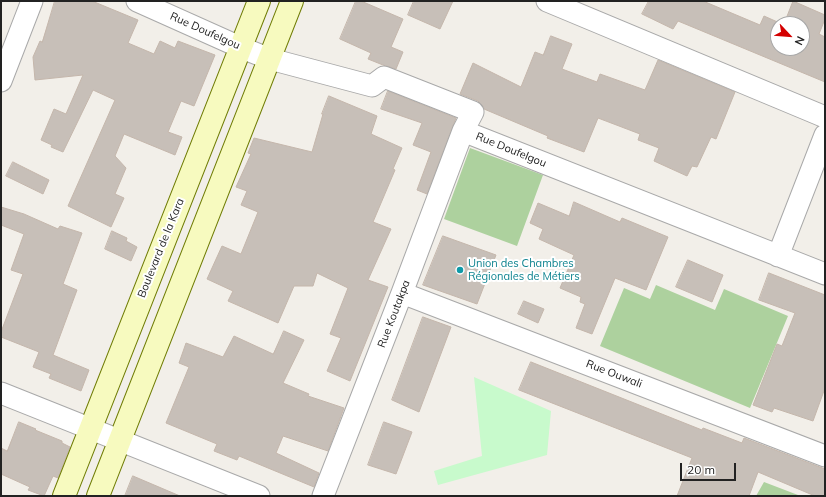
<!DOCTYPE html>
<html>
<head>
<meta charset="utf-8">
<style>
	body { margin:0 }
	#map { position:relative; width:826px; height:497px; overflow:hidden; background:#f2efe9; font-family:Mulish,sans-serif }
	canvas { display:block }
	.frame { position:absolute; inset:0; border:2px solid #222; pointer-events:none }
	.north { position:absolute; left:770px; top:16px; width:40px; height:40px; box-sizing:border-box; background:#fff; border:1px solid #a7a7a7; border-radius:50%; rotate:116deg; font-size:11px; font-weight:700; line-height:16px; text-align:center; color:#222 }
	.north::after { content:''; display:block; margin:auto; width:14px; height:18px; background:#d40000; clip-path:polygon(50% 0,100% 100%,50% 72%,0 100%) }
	.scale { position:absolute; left:680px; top:463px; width:56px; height:18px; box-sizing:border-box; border:2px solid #222; border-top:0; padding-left:5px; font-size:12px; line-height:14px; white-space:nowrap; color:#222; -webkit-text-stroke:3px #fff; paint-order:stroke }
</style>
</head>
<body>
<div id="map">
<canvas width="826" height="497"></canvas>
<div class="frame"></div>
<div class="north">N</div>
<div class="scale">20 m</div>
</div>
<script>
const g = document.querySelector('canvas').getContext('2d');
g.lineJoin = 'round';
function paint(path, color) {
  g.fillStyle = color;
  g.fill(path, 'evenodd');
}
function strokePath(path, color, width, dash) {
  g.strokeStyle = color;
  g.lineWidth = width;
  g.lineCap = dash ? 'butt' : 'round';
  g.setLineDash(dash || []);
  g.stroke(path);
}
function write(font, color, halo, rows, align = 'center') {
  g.font = font + ' Mulish,sans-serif';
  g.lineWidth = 4;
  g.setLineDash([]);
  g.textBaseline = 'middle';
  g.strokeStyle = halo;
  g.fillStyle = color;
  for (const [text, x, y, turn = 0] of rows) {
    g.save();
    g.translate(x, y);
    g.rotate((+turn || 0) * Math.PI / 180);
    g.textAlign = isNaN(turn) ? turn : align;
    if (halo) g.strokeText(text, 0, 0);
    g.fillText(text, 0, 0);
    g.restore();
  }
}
paint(new Path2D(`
	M 470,148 L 543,175 L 517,246 L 444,219 Z
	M 656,285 L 715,310 L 724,289 L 788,316 L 750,408 L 600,346 L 624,288 L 650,299 Z
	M 764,482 L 798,495 L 800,496 L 756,496 Z`), '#add19e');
paint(new Path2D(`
	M 474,377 L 551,411 L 547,455 L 438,485 L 434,471 L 482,456 Z`), '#c8facc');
const building = new Path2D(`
	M 55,1 L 92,1 L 138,20 L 128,43 L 154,54 L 160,41 L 175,48 L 178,41 L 215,55 L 194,106 L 181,101 L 168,132 L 182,137 L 175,155 L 124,134 L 115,156 L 126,168 L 115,194 L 124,198 L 111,227 L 68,206 L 115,100 L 93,90 L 63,152 L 51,147 L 52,145 L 41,140 L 54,109 L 66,114 L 83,75 L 35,80 L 33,57 L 40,41 L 42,42 Z
	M 356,1 L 361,1 L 403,19 L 391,47 L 403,52 L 396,69 L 383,65 L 368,59 L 371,53 L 340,39 Z
	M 414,1 L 453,1 L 440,29 L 408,15 Z
	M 649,1 L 703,1 L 760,25 L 764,16 L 782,24 L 778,24 L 778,48 L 802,48 L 802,24 L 784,24 L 793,1 L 825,15 L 825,19 L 819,34 L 825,37 L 825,82 L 678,21 L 673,29 L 642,14 Z
	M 551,36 L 572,44 L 562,69 L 597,82 L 600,74 L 645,90 L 658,60 L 735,92 L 716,139 L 711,137 L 697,167 L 692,166 L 687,176 L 654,161 L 659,148 L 638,140 L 640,134 L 598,118 L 584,152 L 547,138 L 548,136 L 484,109 L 482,105 L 478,101 L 460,94 L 473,63 L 521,87 L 535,52 L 543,55 Z
	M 388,91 L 456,118 L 427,194 L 417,190 L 431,152 L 413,145 L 422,123 L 381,109 Z
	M 329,96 L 377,116 L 371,134 L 402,148 L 393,169 L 395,170 L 373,222 L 391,229 L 368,280 L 388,287 L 350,381 L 327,371 L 341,338 L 330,334 L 348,288 L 317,273 L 313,286 L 294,286 L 278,323 L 228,301 L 233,291 L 207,279 L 222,246 L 241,254 L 258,212 L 241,205 L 247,191 L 236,187 L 251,154 L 248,153 L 254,138 L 312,152 L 323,114 L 322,114 Z
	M 13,162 L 49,180 L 43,194 L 6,176 Z
	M 574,202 L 620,222 L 622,218 L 668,237 L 646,290 L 615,278 L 592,334 L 576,328 L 585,304 L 580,302 L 581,297 L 560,288 L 574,255 L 539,239 L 543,229 L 530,223 L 538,203 L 569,216 Z
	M 1,207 L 24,214 L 58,229 L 60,226 L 82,233 L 63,284 L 77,290 L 53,355 L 89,370 L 81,391 L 49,378 L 51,374 L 33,367 L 39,352 L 1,337 L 1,332 L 23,274 L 11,270 L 24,234 L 1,225 Z
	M 112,231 L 127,238 L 126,241 L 137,247 L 131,261 L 105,249 Z
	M 443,236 L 496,255 L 477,304 L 423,285 Z
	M 688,260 L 723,275 L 712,302 L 676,287 Z
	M 769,273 L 825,295 L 825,388 L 813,421 L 774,408 L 772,412 L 753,405 L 777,344 L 782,346 L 795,313 L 759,300 Z
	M 524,301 L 544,309 L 538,323 L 518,314 Z
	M 423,317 L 451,327 L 419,412 L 392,400 Z
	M 284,331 L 304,340 L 283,383 L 309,394 L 308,396 L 344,408 L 328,451 L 283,436 L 276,453 L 319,473 L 314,487 L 239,456 L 237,460 L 214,451 L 217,444 L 166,423 L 189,367 L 179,363 L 186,343 L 223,357 L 234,336 L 273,354 Z
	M 531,362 L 702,430 L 703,428 L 742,443 L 744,438 L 825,469 L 825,496 L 815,496 L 758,472 L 749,496 L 677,496 L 692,458 L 519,390 Z
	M 19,422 L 36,429 L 35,430 L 62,441 L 62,443 L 70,447 L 58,478 L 53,476 L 44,496 L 28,490 L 30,487 L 1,474 L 1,448 L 7,451 Z
	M 384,422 L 412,432 L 396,474 L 368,465 Z
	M 133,476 L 180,496 L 125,496 Z`);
paint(building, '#c7bfb8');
strokePath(building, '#c4b6ab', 1);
const minor = new Path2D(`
	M 137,1 L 242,48 L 270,59 L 372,86 L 384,77 L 473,112 L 463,131 L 825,274
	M 547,1 L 825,117
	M 1,81 L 32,1
	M 778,256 L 825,135
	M 402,293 L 825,456
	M 1,393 L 259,496
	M 323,496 L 402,293 L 463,131`);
const secondary = new Path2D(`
	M 64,496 L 259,1
	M 98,496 L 292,1`);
strokePath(minor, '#a9a9a9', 23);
strokePath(secondary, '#707d05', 24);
strokePath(minor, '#fff', 21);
strokePath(secondary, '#f7fabf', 22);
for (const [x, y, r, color] of [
	[460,270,4,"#0f9aa8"]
]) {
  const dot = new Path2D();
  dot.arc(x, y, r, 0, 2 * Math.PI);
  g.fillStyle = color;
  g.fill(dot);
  strokePath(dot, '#fff', 1.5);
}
write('11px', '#222', '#fff', [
	["Rue Doufelgou",205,31,24],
	["Rue Doufelgou",511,150,22],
	["Boulevard de la Kara",161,248,-68],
	["Rue Koutakpa",394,314,-69],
	["Rue Ouwali",614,374,21]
]);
write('11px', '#0d838f', '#fff', [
	["Union des Chambres",468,264],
	["Régionales de Métiers",468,277]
], 'left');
</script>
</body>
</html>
